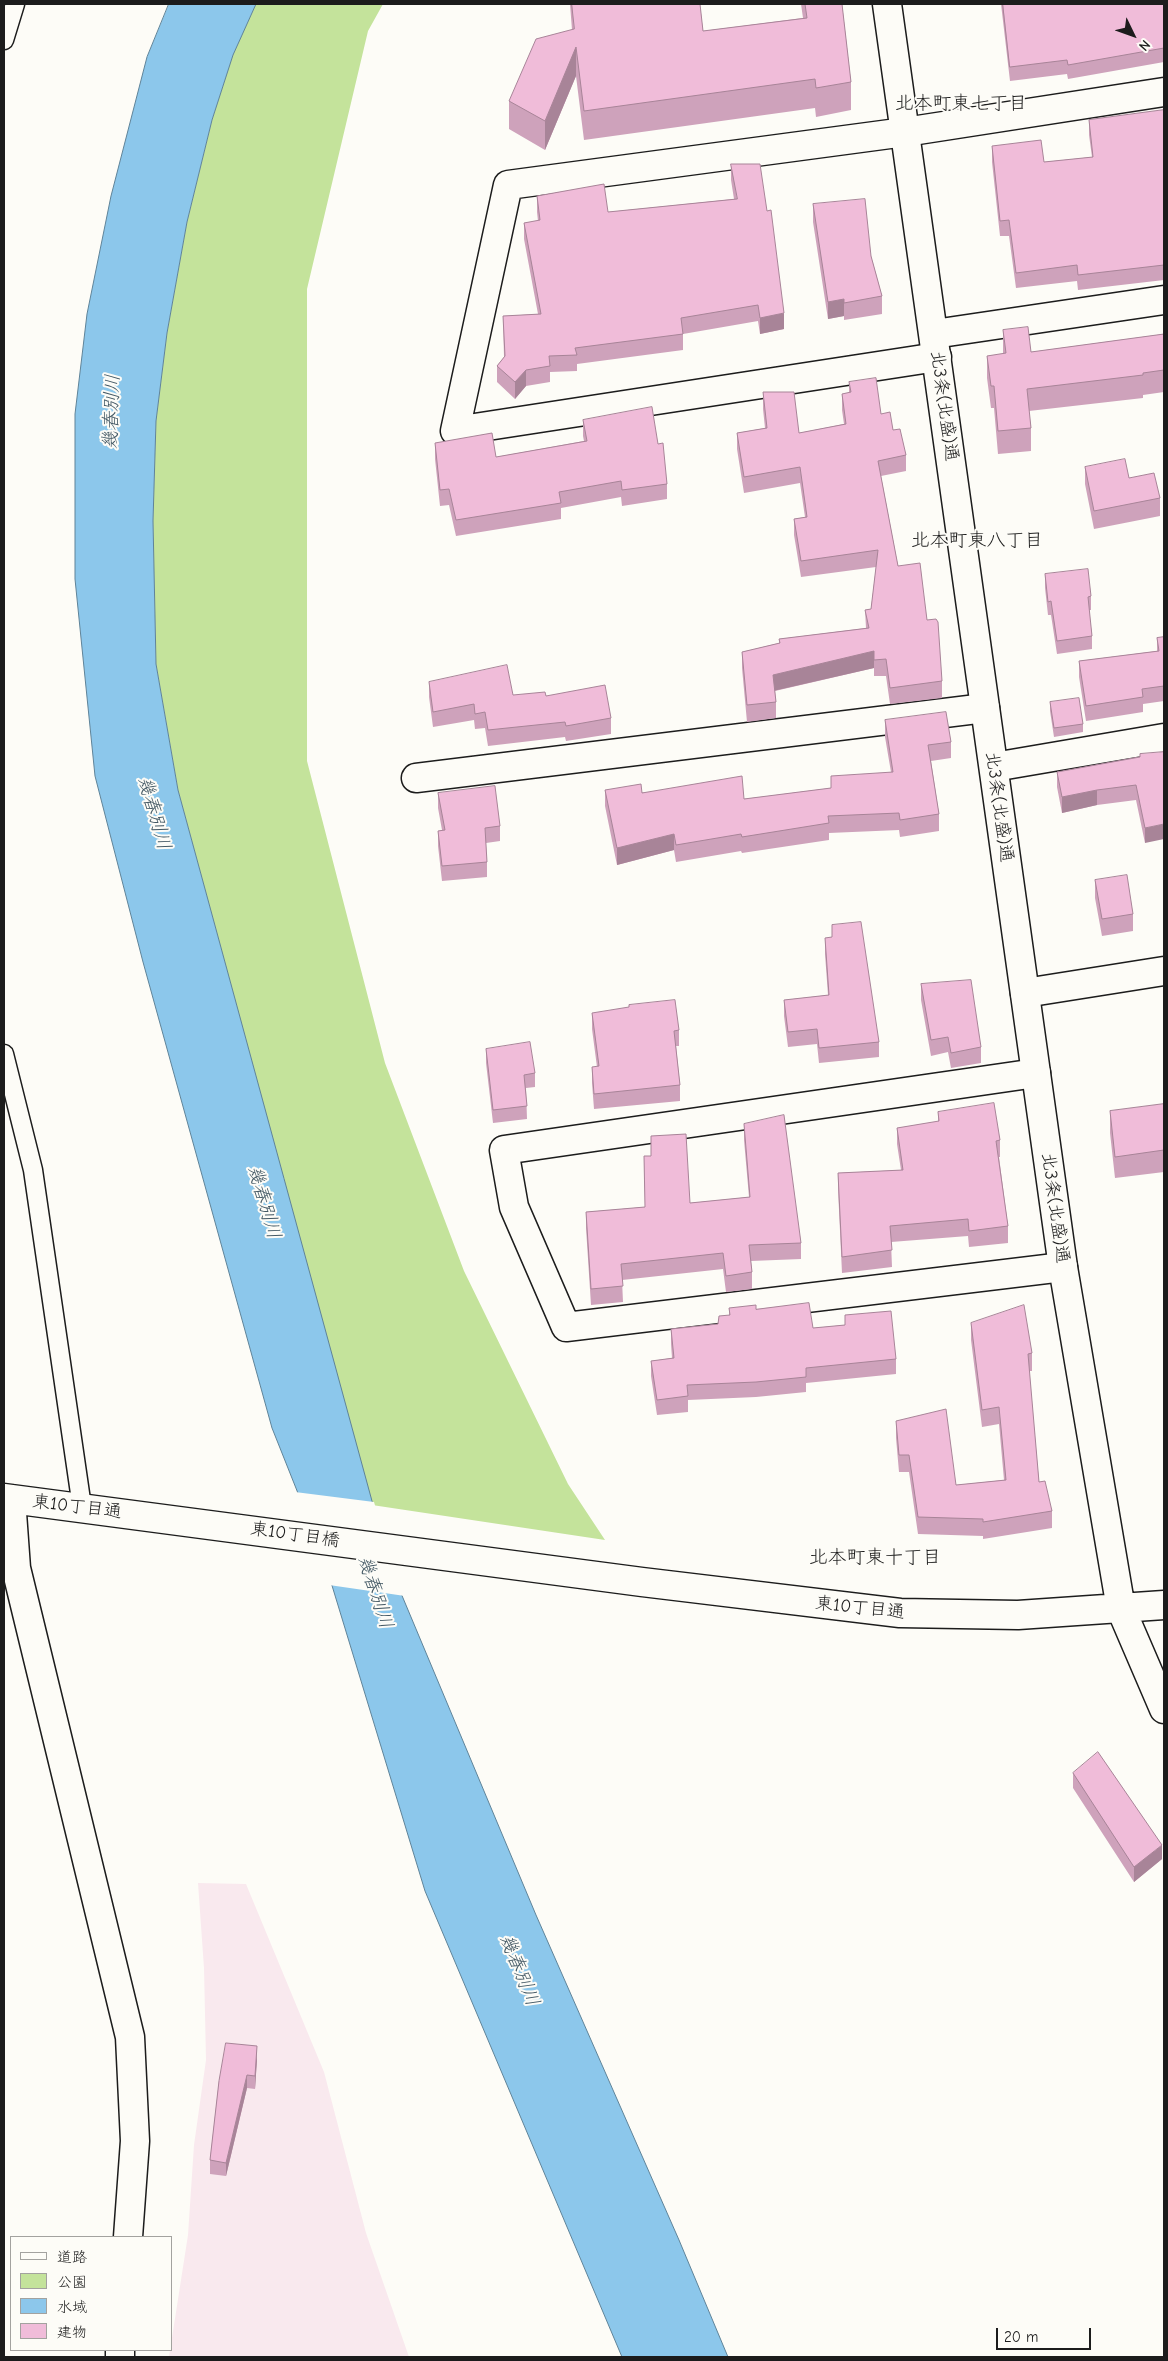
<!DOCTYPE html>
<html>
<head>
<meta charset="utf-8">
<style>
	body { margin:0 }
	#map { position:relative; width:1168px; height:2361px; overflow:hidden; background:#fdfcf7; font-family:"Comic Neue","Klee One",sans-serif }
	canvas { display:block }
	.frame { position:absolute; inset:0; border:5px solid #1c1c1c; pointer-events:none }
	.legend { position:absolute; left:10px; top:2236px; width:162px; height:115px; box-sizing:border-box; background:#fdfcf7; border:1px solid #a3a29f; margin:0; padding:6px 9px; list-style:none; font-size:15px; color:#1c1c1c }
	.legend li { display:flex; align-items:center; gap:10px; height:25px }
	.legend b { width:25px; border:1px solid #a3a29f }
	.north { position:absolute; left:1108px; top:10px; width:50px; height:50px; -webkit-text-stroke:4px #fdfcf7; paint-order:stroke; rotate:132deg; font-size:14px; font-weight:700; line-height:20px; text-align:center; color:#1c1c1c }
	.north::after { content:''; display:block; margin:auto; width:18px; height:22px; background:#1c1c1c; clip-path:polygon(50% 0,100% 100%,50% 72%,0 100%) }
	.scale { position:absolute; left:996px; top:2328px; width:95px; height:22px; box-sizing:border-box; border:2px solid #1c1c1c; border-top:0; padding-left:6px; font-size:15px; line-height:18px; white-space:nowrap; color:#1c1c1c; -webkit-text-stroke:4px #fdfcf7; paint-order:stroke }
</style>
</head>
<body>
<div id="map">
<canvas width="1168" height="2361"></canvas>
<div class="frame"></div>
<ul class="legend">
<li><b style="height:6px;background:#fdfcf7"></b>道路</li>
<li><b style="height:14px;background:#c4e39b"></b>公園</li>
<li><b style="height:14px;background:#8cc7eb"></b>水域</li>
<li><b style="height:14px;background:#f0bcd9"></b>建物</li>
</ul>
<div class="north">N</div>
<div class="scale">20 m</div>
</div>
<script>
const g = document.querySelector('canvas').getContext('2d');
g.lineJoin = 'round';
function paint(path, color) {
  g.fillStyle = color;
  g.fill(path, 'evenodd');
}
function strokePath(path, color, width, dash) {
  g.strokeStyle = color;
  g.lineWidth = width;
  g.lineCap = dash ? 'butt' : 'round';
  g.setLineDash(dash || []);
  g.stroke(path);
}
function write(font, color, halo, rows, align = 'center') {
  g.font = font + ' "Comic Neue","Klee One",sans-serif';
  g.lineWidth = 4;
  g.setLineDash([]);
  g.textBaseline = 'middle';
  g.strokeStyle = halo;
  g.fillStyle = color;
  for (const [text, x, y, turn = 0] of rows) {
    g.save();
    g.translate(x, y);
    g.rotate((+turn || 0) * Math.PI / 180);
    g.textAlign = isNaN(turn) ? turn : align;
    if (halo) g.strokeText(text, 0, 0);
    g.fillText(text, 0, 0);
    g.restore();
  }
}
paint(new Path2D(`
	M 198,1883 L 246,1884 L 324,2072 L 366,2233 L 409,2357 L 169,2357 L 188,2235 L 194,2145 L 206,2060 L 204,1968 Z`), '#f9e9ee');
paint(new Path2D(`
	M 256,4 L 383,4 L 368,31 L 307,289 L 307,761 L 385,1063 L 464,1271 L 568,1484 L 605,1540 L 372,1505 L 178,790 L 156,664 L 153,521 L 156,421 L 167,333 L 187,222 L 212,120 L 233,54 Z`), '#c4e39b');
const water = new Path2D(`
	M 169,4 L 256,4 L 233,55 L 212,120 L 187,222 L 167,333 L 156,421 L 153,521 L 156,664 L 178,790 L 390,1567 L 536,1915 L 679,2240 L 728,2357 L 622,2357 L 425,1891 L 323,1556 L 272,1428 L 143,962 L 95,776 L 75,579 L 75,414 L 87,314 L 111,196 L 147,57 Z`);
paint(water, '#8cc7eb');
strokePath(water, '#5f8398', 1);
paint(new Path2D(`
	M 295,1492 L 374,1502 L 393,1567 L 405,1596 L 329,1585 L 321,1557 Z`), '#fdfcf7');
const service = new Path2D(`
	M 4,40 L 15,4
	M 4,1054 L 33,1170 L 82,1507`);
const minor = new Path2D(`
	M 934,334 L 1164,300
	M 937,357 L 455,431 L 508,185 L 905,132 L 1164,92
	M 994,767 L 1164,738
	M 416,778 L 985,708
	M 1025,993 L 1164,971
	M 1036,1073 L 504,1150 L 514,1207 L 566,1327 L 1063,1267`);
const tertiary = new Path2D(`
	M 887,4 L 1063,1267 L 1121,1609 L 1164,1709
	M 4,1498 L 642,1582 L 900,1613 L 1018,1615 L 1164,1605
	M 11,1499 L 16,1568 L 130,2037 L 135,2141 L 128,2237
	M 120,2357 L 120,2350`);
strokePath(service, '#1c1c1c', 21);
strokePath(minor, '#1c1c1c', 31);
strokePath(tertiary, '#1c1c1c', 31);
strokePath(service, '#fdfcf7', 18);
strokePath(minor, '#fdfcf7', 28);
strokePath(tertiary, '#fdfcf7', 28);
paint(new Path2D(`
	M 570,4 L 700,4 L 703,31 L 803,18 L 801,4 L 842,4 L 851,82 L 851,110 L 816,117 L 815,108 L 584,140 L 576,76 L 545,150 L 509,129 L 509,101 L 572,30 Z
	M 1001,4 L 1164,4 L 1164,62 L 1068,79 L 1067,74 L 1010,81 Z
	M 1164,110 L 1164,280 L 1078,290 L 1077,281 L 1016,288 L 1009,236 L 1000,236 L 992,162 L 992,146 L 1044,162 L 1092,157 L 1089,135 L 1089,120 Z
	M 731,164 L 784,329 L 760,334 L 758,321 L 683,334 L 683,350 L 577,364 L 577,371 L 550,372 L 550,382 L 526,386 L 515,399 L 497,382 L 497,366 L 504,357 L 503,316 L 538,314 L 524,239 L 524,223 L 538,221 L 537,212 L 537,196 L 608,212 L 734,199 L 731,180 Z
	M 813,204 L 871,256 L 882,296 L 882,314 L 844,320 L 844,316 L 828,319 L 813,222 Z
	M 1003,330 L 1031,352 L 1164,334 L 1164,392 L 1143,395 L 1143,398 L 1029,411 L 1031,428 L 1031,451 L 998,454 L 994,408 L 991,408 L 987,378 L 987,356 L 1003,354 Z
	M 849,382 L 881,414 L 893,430 L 906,455 L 906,471 L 881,476 L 898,566 L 927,620 L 942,681 L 942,698 L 890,704 L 886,676 L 874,676 L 874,668 L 775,691 L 776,702 L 776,718 L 747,722 L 742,668 L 742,652 L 779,643 L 779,639 L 866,628 L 865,610 L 871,609 L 876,567 L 801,577 L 794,535 L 794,519 L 805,517 L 800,483 L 744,493 L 737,449 L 737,433 L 765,428 L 763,409 L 763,392 L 799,433 L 844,424 L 842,410 L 842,394 L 849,393 Z
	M 583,420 L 658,444 L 667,484 L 667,499 L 622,506 L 621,497 L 561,508 L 561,519 L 456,536 L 449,505 L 440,506 L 435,459 L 435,443 L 496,457 L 584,441 L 583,436 Z
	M 1085,467 L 1129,478 L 1160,498 L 1160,516 L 1094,529 L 1085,484 Z
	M 1045,574 L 1091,596 L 1091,610 L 1089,610 L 1092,636 L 1092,649 L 1057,654 L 1051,615 L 1048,615 L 1045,588 Z
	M 1164,637 L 1164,701 L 1143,704 L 1143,712 L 1086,721 L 1079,677 L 1079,661 L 1157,651 L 1157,638 Z
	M 429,682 L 513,695 L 546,696 L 611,718 L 611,734 L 566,741 L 565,737 L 488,746 L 485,728 L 475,729 L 474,720 L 433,727 L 429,697 Z
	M 1050,702 L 1083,724 L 1083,732 L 1054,737 L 1050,711 Z
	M 885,720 L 951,742 L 951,758 L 931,761 L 939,814 L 939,831 L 900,837 L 899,830 L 829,833 L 829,840 L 742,853 L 741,851 L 676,862 L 674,850 L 617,865 L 605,806 L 605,790 L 744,799 L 831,788 L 891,772 L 885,737 Z
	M 1164,752 L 1145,843 L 1136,800 L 1097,805 L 1062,813 L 1057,787 L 1057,772 Z
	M 438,793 L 500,826 L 500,841 L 486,843 L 487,862 L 487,877 L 442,881 L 438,846 L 438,831 L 442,830 L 438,808 Z
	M 1095,880 L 1133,914 L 1133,931 L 1102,936 L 1095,898 Z
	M 832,925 L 879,1042 L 879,1057 L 819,1063 L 817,1044 L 788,1047 L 784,1016 L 784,1000 L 828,995 L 825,954 L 825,938 L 832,937 Z
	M 921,984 L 981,1047 L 981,1063 L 951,1068 L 948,1052 L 931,1056 L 921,1000 Z
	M 592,1013 L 679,1030 L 679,1046 L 676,1046 L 680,1085 L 680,1101 L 594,1109 L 592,1083 L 592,1067 L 597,1067 L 592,1029 Z
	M 486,1049 L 535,1073 L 535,1087 L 526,1088 L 527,1119 L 493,1123 L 486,1063 Z
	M 1164,1104 L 1164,1172 L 1115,1178 L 1110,1133 L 1110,1111 Z
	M 938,1112 L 1000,1140 L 1000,1157 L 999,1157 L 1008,1226 L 1008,1243 L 969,1247 L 968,1236 L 891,1242 L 892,1267 L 842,1273 L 838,1189 L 838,1173 L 901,1170 L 897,1144 L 897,1128 L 938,1122 Z
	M 744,1124 L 801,1243 L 801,1259 L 751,1261 L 752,1272 L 752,1289 L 726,1292 L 723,1269 L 622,1280 L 623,1302 L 591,1305 L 586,1228 L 586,1212 L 645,1207 L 644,1156 L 690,1203 L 749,1197 L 744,1140 Z
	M 729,1308 L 756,1309 L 813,1328 L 845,1325 L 845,1315 L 896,1359 L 896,1374 L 806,1383 L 806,1392 L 756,1397 L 688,1400 L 688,1412 L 657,1415 L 651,1376 L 651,1361 L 672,1358 L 671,1344 L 671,1329 L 718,1324 L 729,1315 Z
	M 971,1323 L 1032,1353 L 1032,1371 L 1029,1371 L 1039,1482 L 1052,1511 L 1052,1528 L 983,1539 L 983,1536 L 918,1534 L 909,1472 L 899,1472 L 896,1438 L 896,1421 L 956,1485 L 1004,1480 L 999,1424 L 982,1427 L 971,1340 Z
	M 1073,1773 L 1162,1859 L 1134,1882 L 1073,1788 Z
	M 257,2059 L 255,2089 L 247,2088 L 226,2176 L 210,2174 L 210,2160 L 219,2081 Z`), '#cea2bb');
paint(new Path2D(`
	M 576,47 L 576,76 L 545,150 L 545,121 Z
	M 844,299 L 844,316 L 828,319 L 828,302 Z
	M 784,313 L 784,329 L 760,334 L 760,318 Z
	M 526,370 L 526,386 L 515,399 L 515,382 Z
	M 874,651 L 874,668 L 773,691 L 773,675 Z
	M 1097,790 L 1097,805 L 1062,813 L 1062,797 Z
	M 1164,824 L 1164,839 L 1145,843 L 1145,828 Z
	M 674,834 L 674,850 L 617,865 L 617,848 Z
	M 1162,1845 L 1162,1859 L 1134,1882 L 1134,1867 Z
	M 257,2046 L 257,2059 L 255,2089 L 255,2076 Z
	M 247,2075 L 247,2088 L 226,2176 L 226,2163 Z`), '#a88498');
const building = new Path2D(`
	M 572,4 L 700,4 L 703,31 L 807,18 L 805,4 L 842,4 L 851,82 L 816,88 L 815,79 L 584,111 L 576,47 L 545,121 L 509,101 L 536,39 L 574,29 Z
	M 1003,4 L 1164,4 L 1164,48 L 1068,65 L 1067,60 L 1010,67 Z
	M 1164,110 L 1164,265 L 1078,275 L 1077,265 L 1016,273 L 1009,220 L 1000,221 L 992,146 L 1041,140 L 1044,162 L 1093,157 L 1089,120 Z
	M 731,164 L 760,164 L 767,211 L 771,210 L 784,313 L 760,318 L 758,305 L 681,318 L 683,334 L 575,348 L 577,355 L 549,356 L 550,366 L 526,370 L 515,382 L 497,366 L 505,356 L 503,316 L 541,314 L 524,223 L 540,220 L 537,196 L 604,184 L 608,212 L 737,199 Z
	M 865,199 L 871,256 L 882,296 L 844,303 L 844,299 L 828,302 L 813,204 Z
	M 1028,327 L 1031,352 L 1164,334 L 1164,370 L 1143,373 L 1143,375 L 1027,389 L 1031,428 L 998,431 L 994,386 L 991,386 L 987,356 L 1006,353 L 1003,330 Z
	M 876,378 L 881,414 L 890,412 L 893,430 L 900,429 L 906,455 L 878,461 L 898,566 L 920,563 L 927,620 L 936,619 L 938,622 L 942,681 L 890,688 L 886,659 L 874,660 L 874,651 L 773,675 L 776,702 L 747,705 L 742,652 L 780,643 L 779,639 L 869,628 L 865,610 L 871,609 L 878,550 L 801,561 L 794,519 L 807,517 L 800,467 L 744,477 L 737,433 L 767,428 L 763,392 L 794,392 L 799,433 L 846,424 L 842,394 L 851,392 L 849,382 Z
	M 652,407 L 658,444 L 663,443 L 667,484 L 622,490 L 621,481 L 559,492 L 561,503 L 456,520 L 449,489 L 440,490 L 435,443 L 492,433 L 496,457 L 587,441 L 583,420 Z
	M 1125,459 L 1129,478 L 1154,473 L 1160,498 L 1094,511 L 1085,467 Z
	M 1088,569 L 1091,596 L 1088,597 L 1092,636 L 1057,641 L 1051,601 L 1048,602 L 1045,574 Z
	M 1164,637 L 1164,686 L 1142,689 L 1143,697 L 1086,706 L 1079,661 L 1159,651 L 1157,638 Z
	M 507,665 L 513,695 L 545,692 L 546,696 L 605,685 L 611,718 L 566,726 L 565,722 L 488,730 L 485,712 L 475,714 L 474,704 L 433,712 L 429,682 Z
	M 1079,698 L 1083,724 L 1054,728 L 1050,702 Z
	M 946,712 L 951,742 L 928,745 L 939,814 L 900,820 L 899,813 L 828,816 L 829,823 L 742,837 L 741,834 L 676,845 L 674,834 L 617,848 L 605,790 L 641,784 L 642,793 L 742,776 L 744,799 L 831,788 L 831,776 L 893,772 L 885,720 Z
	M 1164,752 L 1164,824 L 1145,828 L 1136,785 L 1097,790 L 1062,797 L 1057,772 L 1140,757 L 1140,754 Z
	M 495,786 L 500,826 L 485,828 L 487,862 L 442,866 L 438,831 L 445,830 L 438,793 Z
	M 1127,875 L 1133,914 L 1102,919 L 1095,880 Z
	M 861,922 L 879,1042 L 819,1048 L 817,1029 L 788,1032 L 784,1000 L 829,995 L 825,938 L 832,937 L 832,925 Z
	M 971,980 L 981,1047 L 951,1053 L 948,1037 L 931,1040 L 921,984 Z
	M 675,1000 L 679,1030 L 674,1031 L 680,1085 L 594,1094 L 592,1067 L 599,1066 L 592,1013 L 629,1007 L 629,1005 Z
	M 530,1042 L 535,1073 L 524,1075 L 527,1106 L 493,1110 L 486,1049 Z
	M 994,1103 L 1000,1140 L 996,1141 L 1008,1226 L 969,1231 L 968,1219 L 890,1226 L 892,1250 L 842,1257 L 838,1173 L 903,1170 L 897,1128 L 939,1121 L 938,1112 Z
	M 1164,1104 L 1164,1150 L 1115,1157 L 1110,1111 Z
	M 784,1115 L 801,1243 L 749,1245 L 752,1272 L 726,1276 L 723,1253 L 621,1264 L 623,1286 L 591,1289 L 586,1212 L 645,1207 L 644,1156 L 651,1156 L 651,1136 L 686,1134 L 690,1203 L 750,1197 L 744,1124 Z
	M 809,1303 L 813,1328 L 845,1325 L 845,1315 L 891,1311 L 896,1359 L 806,1368 L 806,1377 L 756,1382 L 687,1385 L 688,1396 L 657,1400 L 651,1361 L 674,1358 L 671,1329 L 718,1324 L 719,1316 L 730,1315 L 729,1308 L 756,1305 L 756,1309 Z
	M 1024,1305 L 1032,1353 L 1028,1354 L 1039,1482 L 1045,1481 L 1052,1511 L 983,1522 L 983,1519 L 918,1517 L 909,1455 L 899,1455 L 896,1421 L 946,1409 L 956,1485 L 1006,1480 L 999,1407 L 982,1410 L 971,1323 Z
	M 1098,1752 L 1162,1845 L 1134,1867 L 1073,1773 Z
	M 226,2043 L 257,2046 L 255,2076 L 247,2075 L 226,2163 L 210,2160 L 219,2081 Z`);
paint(building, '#f0bcd9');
strokePath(building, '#a88498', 1);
write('18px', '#1c1c1c', '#fdfcf7', [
	["北3条(北盛)通",944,406,82],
	["北3条(北盛)通",999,807,82],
	["北3条(北盛)通",1055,1208,82],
	["東10丁目通",77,1507,7],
	["東10丁目橋",295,1535,8],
	["東10丁目通",860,1608,6]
]);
write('19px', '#1c1c1c', '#fdfcf7', [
	["北本町東七丁目",961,104],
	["北本町東八丁目",977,541],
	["北本町東十丁目",875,1558]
]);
write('italic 19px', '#435864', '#fdfcf7', [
	["幾春別川",112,412,-88],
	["幾春別川",154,813,74],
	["幾春別川",264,1202,74],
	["幾春別川",375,1592,72],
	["幾春別川",519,1970,68]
]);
</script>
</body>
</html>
